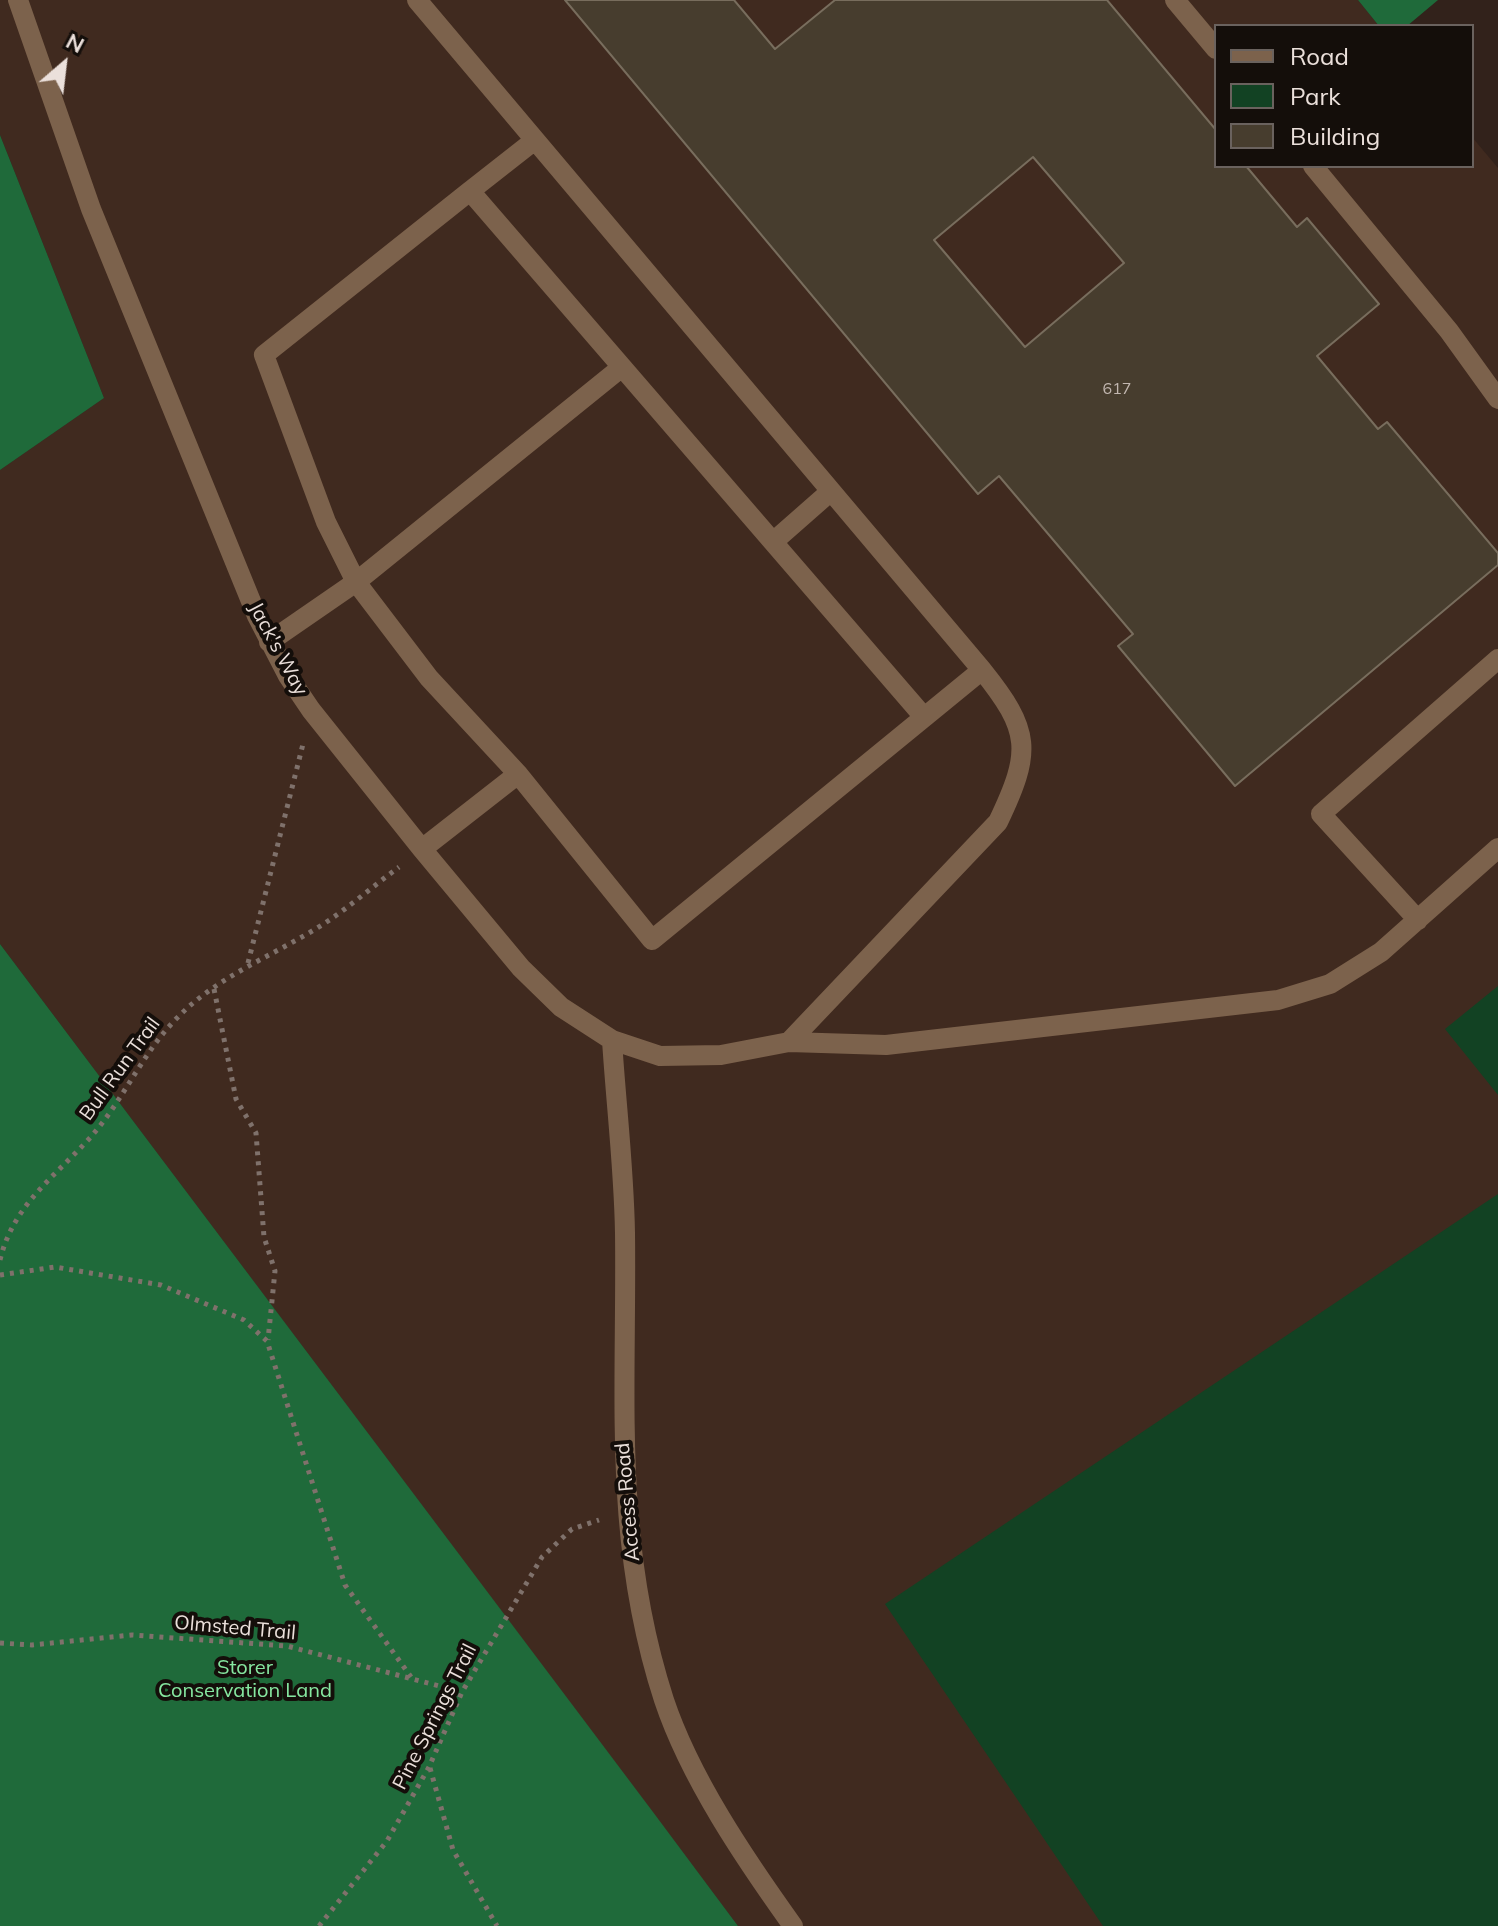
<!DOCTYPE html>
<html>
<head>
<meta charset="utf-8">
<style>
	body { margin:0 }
	#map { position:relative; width:1498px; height:1926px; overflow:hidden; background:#32221b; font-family:Mulish,sans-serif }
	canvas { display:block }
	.legend { position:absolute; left:1214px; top:24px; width:260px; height:144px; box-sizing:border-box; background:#140e0a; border:2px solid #6a625e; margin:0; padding:10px 14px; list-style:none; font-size:24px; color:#ebe0db }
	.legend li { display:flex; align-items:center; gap:16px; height:40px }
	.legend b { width:40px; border:2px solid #6a625e }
	.north { position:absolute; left:24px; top:24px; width:80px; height:80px; -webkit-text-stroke:6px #140e0a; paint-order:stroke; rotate:28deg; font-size:22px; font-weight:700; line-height:32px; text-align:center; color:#ebe0db }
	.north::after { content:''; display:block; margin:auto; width:28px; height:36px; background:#ebe0db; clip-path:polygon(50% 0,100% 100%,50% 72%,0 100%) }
</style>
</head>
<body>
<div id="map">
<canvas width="1498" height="1926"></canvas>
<ul class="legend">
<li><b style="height:10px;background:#7c624c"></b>Road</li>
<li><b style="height:22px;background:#124223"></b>Park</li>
<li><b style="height:22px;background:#473d2e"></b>Building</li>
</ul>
<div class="north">N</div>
</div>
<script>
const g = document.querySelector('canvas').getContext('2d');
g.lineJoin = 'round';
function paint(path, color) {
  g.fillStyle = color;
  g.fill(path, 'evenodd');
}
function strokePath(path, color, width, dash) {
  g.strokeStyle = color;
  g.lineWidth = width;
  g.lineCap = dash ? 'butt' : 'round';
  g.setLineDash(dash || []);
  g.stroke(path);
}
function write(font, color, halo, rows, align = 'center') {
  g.font = font + ' Mulish,sans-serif';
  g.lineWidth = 8;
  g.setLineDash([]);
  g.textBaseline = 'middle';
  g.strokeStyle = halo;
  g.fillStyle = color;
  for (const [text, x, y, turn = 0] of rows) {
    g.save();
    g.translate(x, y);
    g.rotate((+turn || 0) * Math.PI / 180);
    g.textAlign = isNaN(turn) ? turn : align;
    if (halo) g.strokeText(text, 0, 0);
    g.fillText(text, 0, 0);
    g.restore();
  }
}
paint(new Path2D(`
	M 0,0 L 1358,0 L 1379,26 L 1216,26 L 1216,166 L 1472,166 L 1472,137 L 1498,168 L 1498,1926 L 738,1926 L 0,944 L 0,470 L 104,398 L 0,135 Z`), '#402a1f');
paint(new Path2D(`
	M 1498,986 L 1498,1095 L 1445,1029 Z
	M 1498,1194 L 1498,1926 L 1103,1926 L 885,1604 Z`), '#124223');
paint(new Path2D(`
	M 1358,0 L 1438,0 L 1407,26 L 1379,26 Z
	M 0,135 L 104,398 L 0,470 Z
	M 0,944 L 653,1812 L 738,1926 L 0,1926 Z`), '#1f6a3a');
const building = new Path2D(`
	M 565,0 L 734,0 L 775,49 L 835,0 L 1107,0 L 1216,130 L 1216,166 L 1246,166 L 1297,227 L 1307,218 L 1379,304 L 1317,356 L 1378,429 L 1387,422 L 1498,553 L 1498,565 L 1235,786 L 1118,646 L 1133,634 L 999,476 L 978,494 ZM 1033,157 L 1124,263 L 1025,347 L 934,240 Z`);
paint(building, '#473d2e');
strokePath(building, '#786d5d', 2);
strokePath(new Path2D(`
	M 248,963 L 303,744
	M 214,989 L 236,1099 L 256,1133 L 264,1237 L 275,1271 L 268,1340
	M 0,1260 C 13,1206 52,1179 88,1140 C 123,1102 141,1054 178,1017 C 221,973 281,953 331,919 C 354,903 376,884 399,867
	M 0,1275 L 55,1267 L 161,1285 L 244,1320 L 267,1341 L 345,1585 L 411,1677
	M 0,1643 L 32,1645 L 132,1635 L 287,1646 L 462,1692
	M 430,1768 L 453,1850 L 497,1926
	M 319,1926 L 387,1841 L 429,1767 L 462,1692 L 542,1557 L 572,1529 L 599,1520`), '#7f716b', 5, [4, 6]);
strokePath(new Path2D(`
	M 18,0 L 91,209 L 257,616 L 288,676 L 311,710 L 422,849 L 521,968 L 561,1007 L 612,1040 L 660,1056 L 721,1055 L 789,1042 L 886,1045 L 1278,1000 L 1330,984 L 1381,952 L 1498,848
	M 417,0 L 982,670 C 1031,731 1032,751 998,822 L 789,1042
	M 1175,0 L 1216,49
	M 1313,166 L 1449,331 L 1498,399
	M 470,191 L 264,355 L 326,522 L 356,582 L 429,678 L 518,774 L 652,940 L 982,670
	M 622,367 L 924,717
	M 773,542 L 831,491
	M 269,642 L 356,582 L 622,367 L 470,191 L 535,140
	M 422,849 L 518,774
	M 1418,920 L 1321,814 L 1498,659
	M 612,1040 C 616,1104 624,1168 625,1233 C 627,1397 612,1540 664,1700 C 690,1778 745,1859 793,1926`), '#7c624c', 20);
write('16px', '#c2b7b0', null, [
	["617",1117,389]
]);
write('20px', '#ebe0db', '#140e0a', [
	["Jack's Way",278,649,62],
	["Bull Run Trail",120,1069,-54],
	["Access Road",628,1502,-95],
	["Olmsted Trail",235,1628,5],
	["Pine Springs Trail",435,1717,-63]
]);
write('20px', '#86e7a0', '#140e0a', [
	["Storer",245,1668],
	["Conservation Land",245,1691]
]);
</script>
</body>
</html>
